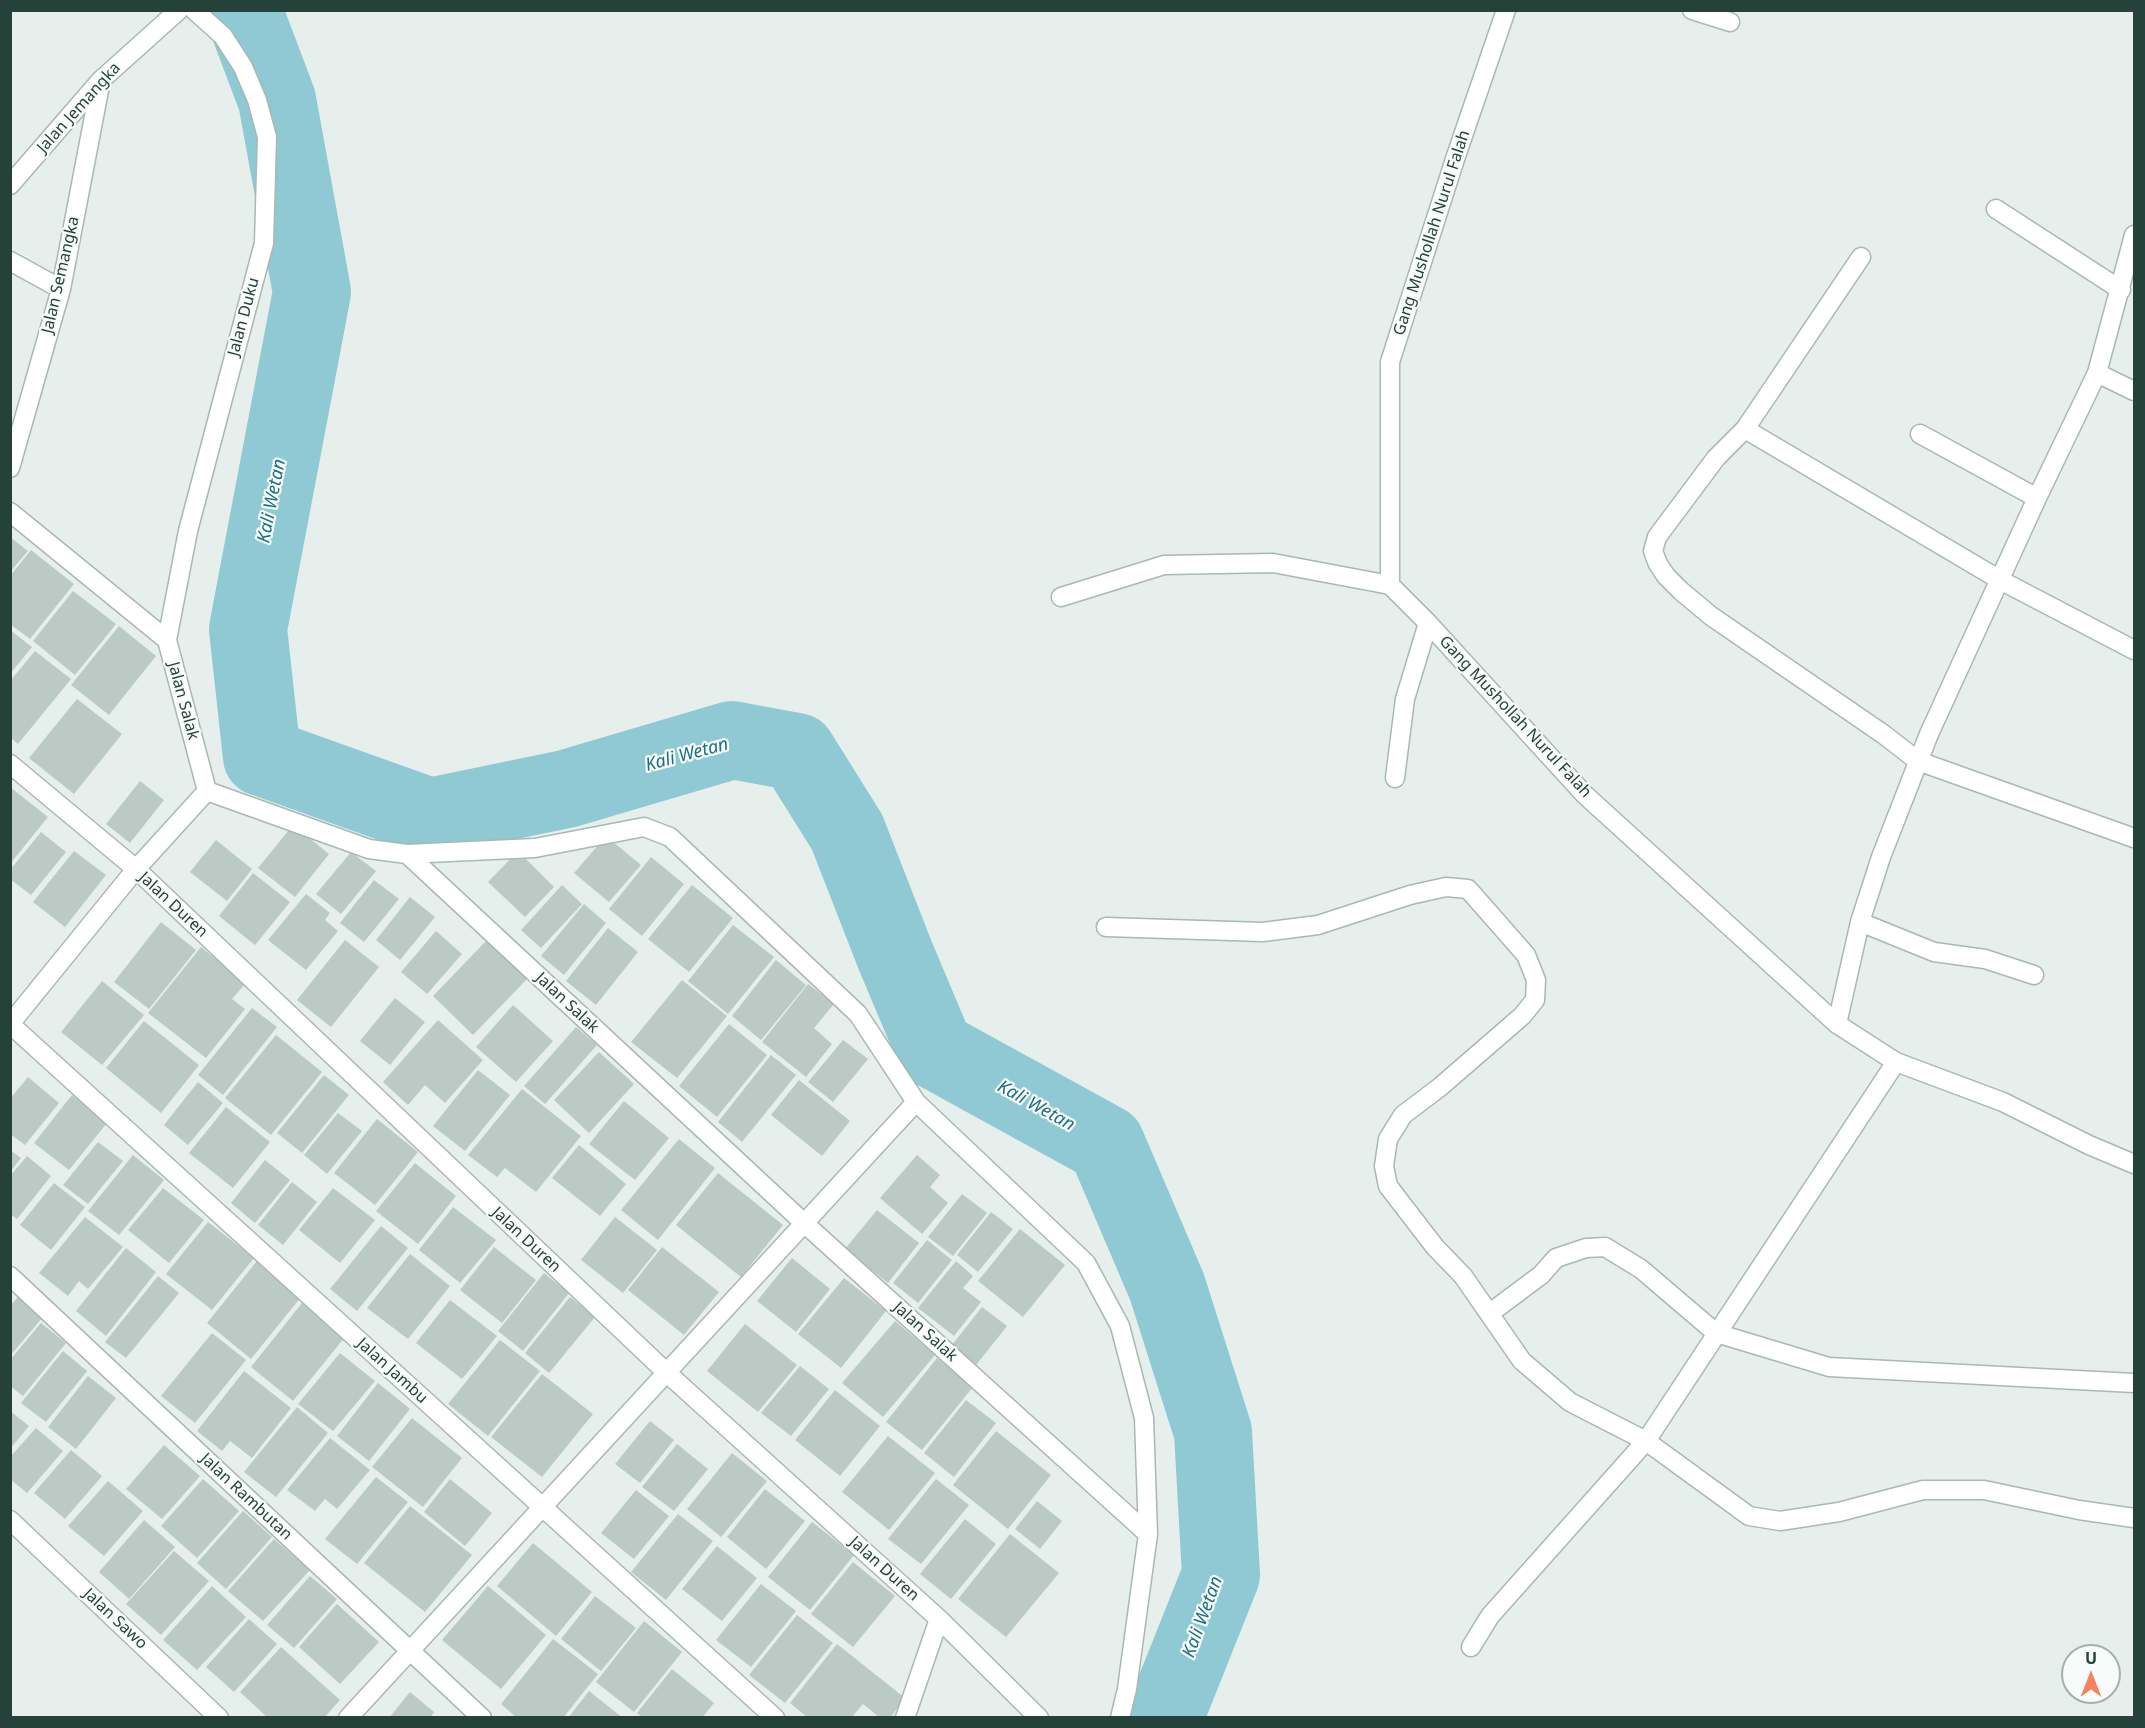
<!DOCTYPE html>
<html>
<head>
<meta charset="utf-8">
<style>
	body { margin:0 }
	#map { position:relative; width:2145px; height:1728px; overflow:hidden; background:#e6efeb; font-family:"Noto Sans",sans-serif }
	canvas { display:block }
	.frame { position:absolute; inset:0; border:12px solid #24423a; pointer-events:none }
	.north { position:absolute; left:2061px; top:1644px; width:60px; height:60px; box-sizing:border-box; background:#f7fbf9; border:2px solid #a3b1ad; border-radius:50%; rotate:0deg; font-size:16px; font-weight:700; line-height:24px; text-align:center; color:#24423a }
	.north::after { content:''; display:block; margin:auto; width:21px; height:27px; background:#f4845f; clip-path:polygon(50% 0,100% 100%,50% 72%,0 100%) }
</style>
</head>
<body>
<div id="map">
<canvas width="2145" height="1728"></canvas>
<div class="frame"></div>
<div class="north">U</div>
</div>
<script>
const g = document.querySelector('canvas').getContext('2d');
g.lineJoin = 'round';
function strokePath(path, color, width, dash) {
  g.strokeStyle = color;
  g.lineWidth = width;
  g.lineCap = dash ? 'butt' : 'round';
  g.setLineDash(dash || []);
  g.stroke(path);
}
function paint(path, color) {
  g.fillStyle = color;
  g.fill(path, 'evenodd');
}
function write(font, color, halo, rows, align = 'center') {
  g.font = font + ' "Noto Sans",sans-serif';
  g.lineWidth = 4.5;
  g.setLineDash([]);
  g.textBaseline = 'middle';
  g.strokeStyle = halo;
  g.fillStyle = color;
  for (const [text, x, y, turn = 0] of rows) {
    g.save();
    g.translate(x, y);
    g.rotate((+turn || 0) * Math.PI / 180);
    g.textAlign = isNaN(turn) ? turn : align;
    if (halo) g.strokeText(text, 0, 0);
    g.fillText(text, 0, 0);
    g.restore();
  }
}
strokePath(new Path2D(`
	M 243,10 L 277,100 L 312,292 L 248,629 L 262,757 L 430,817 L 566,789 L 732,740 L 797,752 L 847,832 L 895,955 L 935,1050 L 1106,1144 L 1167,1287 L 1213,1432 L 1221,1575 L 1164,1718`), '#8ec9d4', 78);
paint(new Path2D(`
	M 10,537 L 28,551 L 10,572 Z
	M 31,550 L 74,584 L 30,639 L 10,624 L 10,576 Z
	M 73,591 L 116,624 L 75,675 L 33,641 Z
	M 119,626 L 156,656 L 109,715 L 71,685 Z
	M 10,630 L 32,647 L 10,674 Z
	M 35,651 L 71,679 L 18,744 L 10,737 L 10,681 Z
	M 77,699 L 122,734 L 74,794 L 29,758 Z
	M 140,781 L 164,800 L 130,843 L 106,824 Z
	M 10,787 L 48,817 L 10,864 Z
	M 293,825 L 329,854 L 295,897 L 258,868 Z
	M 41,832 L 66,852 L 31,895 L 10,879 L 10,870 Z
	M 606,836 L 641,865 L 609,902 L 574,873 Z
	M 216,840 L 252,869 L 227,901 L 190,872 Z
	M 74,851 L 106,875 L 65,927 L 33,902 Z
	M 518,851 L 554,887 L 525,917 L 488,882 Z
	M 351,852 L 376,871 L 341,914 L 316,894 Z
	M 651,857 L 684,884 L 642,936 L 609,909 Z
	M 253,873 L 290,902 L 255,945 L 219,916 Z
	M 374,880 L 399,899 L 364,942 L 340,923 Z
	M 562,885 L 582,904 L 541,948 L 521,930 Z
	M 692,885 L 733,918 L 689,972 L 648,939 Z
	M 306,894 L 330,913 L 325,920 L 338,931 L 306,970 L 268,940 Z
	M 410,897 L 435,917 L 400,960 L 376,940 Z
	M 584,904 L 606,923 L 564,975 L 541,956 Z
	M 161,922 L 196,950 L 149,1009 L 114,982 Z
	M 733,925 L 774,957 L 728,1014 L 688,981 Z
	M 608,928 L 638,952 L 596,1005 L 566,981 Z
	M 436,931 L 462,954 L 427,994 L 401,972 Z
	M 488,939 L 529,977 L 473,1035 L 433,996 Z
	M 345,940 L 379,967 L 331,1027 L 297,1000 Z
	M 201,947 L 246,983 L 232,999 L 245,1009 L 206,1058 L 148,1013 Z
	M 776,960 L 806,985 L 761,1040 L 732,1016 Z
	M 682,980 L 727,1016 L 677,1078 L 631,1042 Z
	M 102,981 L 144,1015 L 102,1065 L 61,1032 Z
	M 808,984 L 834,1004 L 814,1028 L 832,1044 L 806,1077 L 762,1042 Z
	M 395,998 L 425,1022 L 390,1065 L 360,1041 Z
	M 513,1005 L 553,1041 L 516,1082 L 476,1047 Z
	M 252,1008 L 277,1027 L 223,1095 L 198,1075 Z
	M 438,1020 L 483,1060 L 445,1103 L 425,1085 L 408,1105 L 383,1082 Z
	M 144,1021 L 199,1065 L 161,1113 L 106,1068 Z
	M 729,1024 L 767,1055 L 717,1117 L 679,1086 Z
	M 576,1027 L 597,1045 L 545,1104 L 524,1086 Z
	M 276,1035 L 322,1072 L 271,1135 L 225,1098 Z
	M 843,1040 L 868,1059 L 833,1102 L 808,1082 Z
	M 599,1052 L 634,1084 L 589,1133 L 554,1100 Z
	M 771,1055 L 796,1075 L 742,1142 L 718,1122 Z
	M 478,1070 L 510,1095 L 465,1151 L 433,1126 Z
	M 324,1075 L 349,1095 L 302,1153 L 277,1133 Z
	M 28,1077 L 59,1103 L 25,1145 L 10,1134 L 10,1099 Z
	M 799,1080 L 850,1121 L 822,1156 L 771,1115 Z
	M 198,1082 L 223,1103 L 188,1145 L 164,1125 Z
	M 522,1089 L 581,1136 L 536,1192 L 505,1168 L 497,1177 L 468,1155 Z
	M 72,1095 L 107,1123 L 69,1170 L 34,1143 Z
	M 624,1101 L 669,1138 L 635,1180 L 589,1144 Z
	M 226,1107 L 270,1142 L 233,1188 L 189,1153 Z
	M 338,1113 L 362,1131 L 327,1174 L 304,1155 Z
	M 377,1119 L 418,1152 L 375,1205 L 334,1173 Z
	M 679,1139 L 715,1168 L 658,1240 L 621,1210 Z
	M 98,1142 L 123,1161 L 88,1204 L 63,1185 Z
	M 579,1145 L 626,1184 L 600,1216 L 552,1178 Z
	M 10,1150 L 21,1158 L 10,1172 Z
	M 133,1155 L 164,1180 L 119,1235 L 88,1211 Z
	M 917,1155 L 940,1175 L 930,1187 L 948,1203 L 922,1234 L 880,1198 Z
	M 27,1156 L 51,1176 L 17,1219 L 10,1214 L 10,1176 Z
	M 265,1160 L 290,1180 L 255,1223 L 231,1203 Z
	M 415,1163 L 456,1196 L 418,1244 L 376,1211 Z
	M 718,1173 L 783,1225 L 741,1277 L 676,1225 Z
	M 292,1182 L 317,1202 L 283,1245 L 258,1225 Z
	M 54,1183 L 85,1207 L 51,1250 L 20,1225 Z
	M 163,1188 L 204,1220 L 169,1263 L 128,1230 Z
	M 333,1188 L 375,1220 L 340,1263 L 299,1230 Z
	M 962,1194 L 987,1213 L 953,1256 L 928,1237 Z
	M 453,1207 L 496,1240 L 460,1283 L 419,1250 Z
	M 877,1210 L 919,1243 L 888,1283 L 845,1249 Z
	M 991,1212 L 1013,1229 L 978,1272 L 957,1255 Z
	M 85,1217 L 123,1247 L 88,1289 L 79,1281 L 68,1296 L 39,1273 Z
	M 615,1217 L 657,1250 L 623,1293 L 581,1260 Z
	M 208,1222 L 254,1258 L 212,1310 L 166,1274 Z
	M 381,1226 L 408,1248 L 357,1311 L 330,1289 Z
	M 1020,1229 L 1065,1265 L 1023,1317 L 978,1281 Z
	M 927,1240 L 952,1260 L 918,1303 L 893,1283 Z
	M 494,1247 L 536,1280 L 502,1323 L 460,1290 Z
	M 662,1247 L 719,1292 L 684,1335 L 628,1290 Z
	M 126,1248 L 156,1272 L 106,1336 L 76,1311 Z
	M 410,1254 L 450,1286 L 408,1339 L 367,1308 Z
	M 792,1258 L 830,1289 L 796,1332 L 757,1301 Z
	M 257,1261 L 301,1297 L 251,1359 L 207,1323 Z
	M 956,1261 L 973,1276 L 963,1288 L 981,1302 L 954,1336 L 918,1308 Z
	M 544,1273 L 569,1293 L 523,1351 L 498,1331 Z
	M 158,1276 L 179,1293 L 126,1358 L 105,1342 Z
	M 844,1278 L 886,1311 L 841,1368 L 798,1334 Z
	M 18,1297 L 43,1317 L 10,1356 L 10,1306 Z
	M 570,1297 L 595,1317 L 549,1373 L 525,1353 Z
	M 450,1300 L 497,1336 L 462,1379 L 416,1343 Z
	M 302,1303 L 345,1337 L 293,1401 L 251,1367 Z
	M 982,1307 L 1007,1326 L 973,1369 L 948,1350 Z
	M 895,1321 L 935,1355 L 883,1417 L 842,1383 Z
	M 41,1323 L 66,1343 L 23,1396 L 10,1386 L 10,1360 Z
	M 745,1324 L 797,1365 L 758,1412 L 707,1371 Z
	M 212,1333 L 246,1360 L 195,1423 L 161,1396 Z
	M 500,1340 L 540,1371 L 488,1436 L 448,1404 Z
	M 63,1351 L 87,1371 L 46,1422 L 21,1403 Z
	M 340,1353 L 375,1381 L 333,1431 L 298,1404 Z
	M 937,1358 L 973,1387 L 922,1450 L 886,1422 Z
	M 800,1366 L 829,1389 L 791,1436 L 761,1413 Z
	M 244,1371 L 291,1408 L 252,1458 L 230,1441 L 222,1451 L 197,1431 Z
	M 542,1374 L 593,1414 L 542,1477 L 491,1437 Z
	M 88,1376 L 116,1398 L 76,1449 L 48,1427 Z
	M 378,1383 L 410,1409 L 369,1461 L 337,1436 Z
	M 835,1390 L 880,1426 L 840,1476 L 795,1440 Z
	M 966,1400 L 996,1423 L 954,1477 L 924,1453 Z
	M 297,1407 L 328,1433 L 276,1497 L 244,1472 Z
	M 10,1411 L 29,1426 L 10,1449 Z
	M 412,1418 L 462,1458 L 423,1507 L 372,1467 Z
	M 650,1421 L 674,1440 L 640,1483 L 615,1464 Z
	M 36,1428 L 63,1451 L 27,1493 L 10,1479 L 10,1457 Z
	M 996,1431 L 1051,1475 L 1008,1529 L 953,1485 Z
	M 888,1436 L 935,1473 L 889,1530 L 842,1492 Z
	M 330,1438 L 370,1470 L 337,1509 L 325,1499 L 315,1511 L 287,1490 Z
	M 677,1444 L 708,1469 L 674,1511 L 642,1487 Z
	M 164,1445 L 200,1476 L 162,1519 L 126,1489 Z
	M 71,1450 L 102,1476 L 65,1519 L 34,1493 Z
	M 732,1453 L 767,1481 L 721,1537 L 687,1509 Z
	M 376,1477 L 408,1502 L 357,1564 L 325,1539 Z
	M 203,1479 L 239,1511 L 197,1558 L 161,1526 Z
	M 450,1479 L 492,1513 L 465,1546 L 424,1512 Z
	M 936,1479 L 969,1505 L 921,1564 L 888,1539 Z
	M 108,1481 L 143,1511 L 104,1556 L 68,1526 Z
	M 765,1489 L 805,1521 L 766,1569 L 727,1537 Z
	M 636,1490 L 669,1516 L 634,1559 L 601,1533 Z
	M 1037,1501 L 1062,1521 L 1040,1549 L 1015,1529 Z
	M 410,1506 L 472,1555 L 425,1612 L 364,1563 Z
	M 243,1511 L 272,1537 L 226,1589 L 197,1563 Z
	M 678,1514 L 713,1541 L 666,1600 L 631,1572 Z
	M 965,1519 L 996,1544 L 951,1599 L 920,1574 Z
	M 144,1520 L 175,1547 L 129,1599 L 99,1572 Z
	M 812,1522 L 854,1555 L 810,1610 L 768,1577 Z
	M 1010,1534 L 1059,1573 L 1006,1637 L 958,1599 Z
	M 274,1539 L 310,1570 L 263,1621 L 228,1591 Z
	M 533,1543 L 592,1592 L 556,1636 L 497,1586 Z
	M 717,1546 L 757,1578 L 722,1621 L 682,1589 Z
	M 174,1551 L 209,1581 L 161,1635 L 126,1604 Z
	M 853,1562 L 895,1596 L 853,1647 L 811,1614 Z
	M 310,1576 L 337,1599 L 294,1648 L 267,1625 Z
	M 761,1584 L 796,1611 L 751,1667 L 716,1640 Z
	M 212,1586 L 246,1617 L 197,1670 L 163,1640 Z
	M 488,1586 L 546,1635 L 501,1689 L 442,1640 Z
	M 595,1596 L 636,1628 L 601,1671 L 561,1639 Z
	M 337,1604 L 379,1642 L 340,1684 L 299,1647 Z
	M 797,1615 L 833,1643 L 785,1703 L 749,1675 Z
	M 249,1619 L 277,1644 L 234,1692 L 206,1667 Z
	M 644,1621 L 682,1652 L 634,1712 L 596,1682 Z
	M 553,1639 L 598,1674 L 563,1718 L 517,1718 L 501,1704 Z
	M 837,1644 L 905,1698 L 890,1718 L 880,1718 L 863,1704 L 851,1718 L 808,1718 L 790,1703 Z
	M 281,1647 L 340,1700 L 324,1718 L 268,1718 L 240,1692 Z
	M 672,1669 L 714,1703 L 702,1718 L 643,1718 L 637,1713 Z
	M 589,1691 L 623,1718 L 568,1718 Z
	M 410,1692 L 434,1712 L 430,1718 L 389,1718 Z`), '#bbcac4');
const minor = new Path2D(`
	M 1506,10 L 1455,159 L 1390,362 L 1390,585 L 1428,623 L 1584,794 L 1837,1024 L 1896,1062 L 2003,1102 L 2089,1145 L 2134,1164
	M 1692,10 L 1730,22
	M 10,185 L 101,80 L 179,10
	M 1996,209 L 2121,290
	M 1861,257 L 1745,429 L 1716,458 L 1657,537 L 1653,551 L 1658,564 L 1666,576 L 1681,591 L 1711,616 L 1883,734 L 1918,761 L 2134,838
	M 10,261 L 61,289
	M 2097,373 L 2134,391
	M 1745,429 L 2000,580 L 2134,650
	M 1920,434 L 2037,498
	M 10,468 L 61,289 L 101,80
	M 10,512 L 167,640 L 207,791 L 369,849 L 407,854 L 535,848 L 644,827 L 670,837 L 858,1014 L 916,1102 L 1086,1263 L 1120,1326 L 1144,1418 L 1148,1534 L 1127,1689 L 1120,1718
	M 1061,597 L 1164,565 L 1273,563 L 1390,585
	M 167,640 L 188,531 L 264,243 L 267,137 L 257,100 L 243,67 L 223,36 L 194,10
	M 10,764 L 136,869 L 667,1373 L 939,1619 L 1039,1718
	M 1395,778 L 1405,699 L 1428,623
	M 207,791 L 136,869 L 10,1024 L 775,1718
	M 407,854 L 804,1223 L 1148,1534
	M 1860,922 L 1934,952 L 1985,959 L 2034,975
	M 1106,927 L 1263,932 L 1318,925 L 1410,895 L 1446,887 L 1468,889 L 1526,955 L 1536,980 L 1535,1000 L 1522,1016 L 1440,1087 L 1403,1115 L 1388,1139 L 1384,1166 L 1388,1186 L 1435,1247 L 1463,1276 L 1522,1361 L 1570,1402 L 1646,1441 L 1749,1516 L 1780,1521 L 1839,1512 L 1923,1490 L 1984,1490 L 2079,1510 L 2134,1518
	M 1837,1024 L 1860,922 L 1881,857 L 1929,734 L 2037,498 L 2097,373 L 2134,235
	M 10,1276 L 482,1718
	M 1490,1313 L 1541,1275 L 1556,1258 L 1586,1248 L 1605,1247 L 1641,1269 L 1716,1333 L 1829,1367 L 2134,1383
	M 10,1520 L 219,1718
	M 1471,1647 L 1490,1616 L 1646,1441 L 1896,1062
	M 348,1718 L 916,1102
	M 905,1718 L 939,1619`);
strokePath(minor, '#a8b8b2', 21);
strokePath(minor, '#fff', 18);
write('16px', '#24423a', '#f7fbf9', [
	["Jalan Jemangka",79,108,-48],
	["Gang Mushollah Nurul Falah",1432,233,-72],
	["Jalan Semangka",61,275,-77],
	["Jalan Duku",244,317,-75],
	["Jalan Salak",183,701,75],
	["Gang Mushollah Nurul Falah",1515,717,47],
	["Jalan Duren",173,905,43],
	["Jalan Salak",567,1003,43],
	["Jalan Duren",526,1240,43],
	["Jalan Salak",925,1332,42],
	["Jalan Jambu",392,1371,42],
	["Jalan Rambutan",246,1497,43],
	["Jalan Duren",884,1569,42],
	["Jalan Sawo",115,1619,43]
]);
write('italic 18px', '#1c6f80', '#f7fbf9', [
	["Kali Wetan",272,501,-79],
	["Kali Wetan",687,755,-15],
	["Kali Wetan",1036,1106,29],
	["Kali Wetan",1203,1617,-70]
]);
</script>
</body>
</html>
